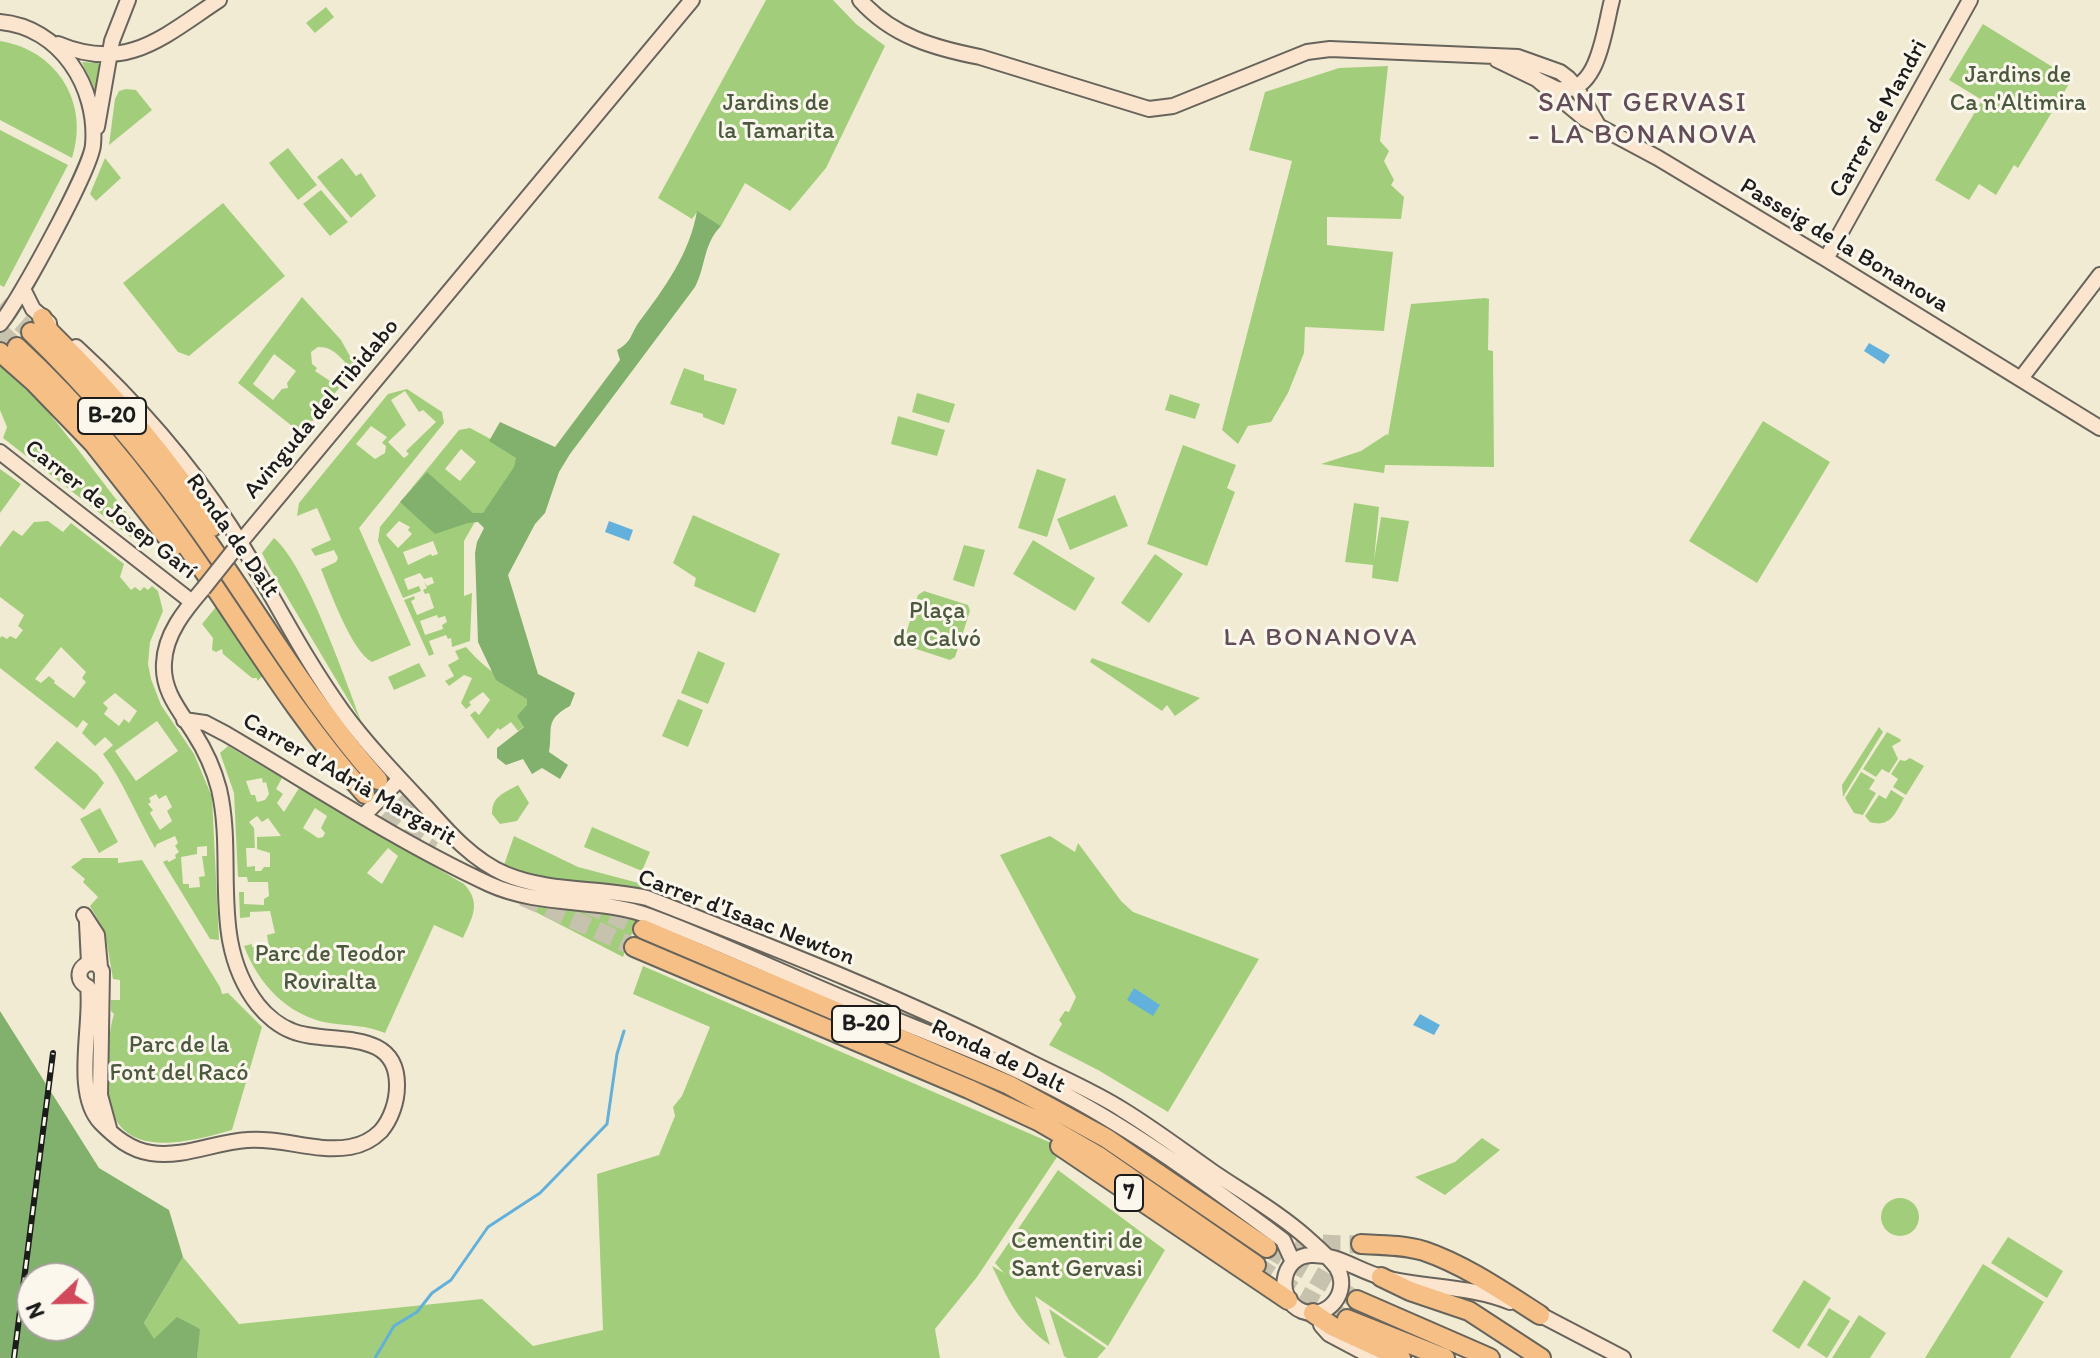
<!DOCTYPE html>
<html>
<head>
<meta charset="utf-8">
<style>
	body { margin:0 }
	#map { position:relative; width:2100px; height:1358px; overflow:hidden; background:#f2ebd3; font-family:Itim,sans-serif }
	canvas { display:block }
	.north { position:absolute; left:16px; top:1262px; width:80px; height:80px; box-sizing:border-box; background:#fbf7ec; border:2px solid #a29f99; border-radius:50%; rotate:248deg; font-size:22px; font-weight:700; line-height:32px; text-align:center; color:#1c1c1c }
	.north::after { content:''; display:block; margin:auto; width:28px; height:36px; background:#d1495b; clip-path:polygon(50% 0,100% 100%,50% 72%,0 100%) }
</style>
</head>
<body>
<div id="map">
<canvas width="2100" height="1358"></canvas>
<div class="north">N</div>
</div>
<script>
const g = document.querySelector('canvas').getContext('2d');
g.lineJoin = 'round';
function paint(path, color) {
  g.fillStyle = color;
  g.fill(path, 'evenodd');
}
function strokePath(path, color, width, dash) {
  g.strokeStyle = color;
  g.lineWidth = width;
  g.lineCap = dash ? 'butt' : 'round';
  g.setLineDash(dash || []);
  g.stroke(path);
}
function write(font, color, halo, rows, align = 'center') {
  g.font = font + ' Itim,sans-serif';
  g.lineWidth = 6;
  g.setLineDash([]);
  g.textBaseline = 'middle';
  g.strokeStyle = halo;
  g.fillStyle = color;
  for (const [text, x, y, turn = 0] of rows) {
    g.save();
    g.translate(x, y);
    g.rotate((+turn || 0) * Math.PI / 180);
    g.textAlign = isNaN(turn) ? turn : align;
    if (halo) g.strokeText(text, 0, 0);
    g.fillText(text, 0, 0);
    g.restore();
  }
}
paint(new Path2D(`
	M 766,0 L 833,0 L 856,24 L 885,46 L 826,168 L 790,211 L 745,183 L 721,226 L 697,212 L 692,219 L 658,198 Z
	M 326,7 L 334,17 L 315,33 L 306,23 Z
	M 1983,24 L 2072,79 L 2018,168 L 2014,165 L 1996,195 L 1979,184 L 1969,200 L 1935,180 L 1982,100 L 1949,80 Z
	M 0,41 C 57,50 90,103 72,158 L 0,120 Z
	M 82,62 L 98,63 L 101,66 L 97,95 Z
	M 1388,66 L 1380,141 L 1389,151 L 1384,161 L 1394,180 L 1391,185 L 1404,197 L 1401,219 L 1327,217 L 1327,245 L 1393,252 L 1384,331 L 1305,327 L 1304,353 L 1288,393 L 1271,422 L 1248,426 L 1238,444 L 1222,430 L 1292,161 L 1249,150 L 1265,92 L 1339,68 Z
	M 126,89 L 136,90 L 152,110 L 109,145 L 115,99 L 119,91 Z
	M 0,130 L 68,165 L 4,287 L 0,285 Z
	M 288,148 L 317,185 L 298,200 L 269,163 Z
	M 105,158 L 121,178 L 96,201 L 90,194 Z
	M 342,158 L 356,176 L 361,173 L 376,196 L 351,218 L 317,177 Z
	M 321,190 L 348,222 L 330,236 L 303,204 Z
	M 223,203 L 285,276 L 189,356 L 178,352 L 123,283 Z
	M 302,297 L 341,340 L 356,367 L 302,434 L 238,383 ZM 318,347 C 331,347 336,353 345,362 L 340,377 L 333,383 L 315,371 L 317,368 L 312,364 L 311,352 ZM 274,354 L 296,371 L 287,383 L 288,388 L 282,389 L 273,400 L 253,384 Z
	M 1485,298 L 1489,299 L 1488,350 L 1493,351 L 1494,467 L 1385,465 L 1384,473 L 1321,464 L 1361,451 L 1387,434 L 1388,436 L 1411,304 Z
	M 0,357 C 54,414 98,477 146,538 L 141,545 L 3,438 L 7,427 L 0,410 Z
	M 684,368 L 704,375 L 704,380 L 737,389 L 724,425 L 703,417 L 703,414 L 670,404 Z
	M 407,389 L 442,412 L 444,423 L 359,528 L 411,645 L 372,662 C 352,652 330,591 321,569 L 336,562 L 338,558 L 334,550 L 315,556 L 311,549 L 331,540 L 317,508 L 297,516 L 299,503 L 388,394 ZM 405,391 L 419,412 L 423,410 L 436,422 L 406,451 L 409,454 L 404,458 L 388,442 L 406,425 L 391,400 ZM 371,426 L 387,437 L 382,443 L 386,446 L 385,453 L 375,459 L 356,444 Z
	M 917,393 L 955,404 L 949,423 L 912,412 Z
	M 1170,394 L 1200,404 L 1195,419 L 1165,410 Z
	M 898,416 L 945,430 L 937,456 L 891,444 Z
	M 1763,421 L 1830,462 L 1757,583 L 1689,541 Z
	M 470,428 L 524,457 L 507,492 L 476,520 L 464,541 L 464,596 L 472,593 L 470,641 L 452,647 L 451,638 L 448,639 L 446,635 L 429,641 L 434,654 L 429,656 L 404,600 L 414,596 L 415,599 L 411,601 L 417,615 L 434,608 L 429,593 L 425,594 L 423,590 L 427,588 L 424,582 L 427,586 L 434,583 L 432,577 L 424,579 L 420,573 L 404,579 L 408,590 L 419,586 L 421,591 L 403,598 L 378,541 L 380,527 L 459,430 ZM 461,449 L 476,462 L 460,481 L 445,469 ZM 399,521 L 410,527 L 408,530 L 412,534 L 398,548 L 386,535 ZM 433,541 L 438,554 L 432,556 L 431,554 L 408,565 L 403,552 ZM 437,615 L 438,618 L 445,616 L 447,622 L 442,625 L 443,629 L 425,635 L 420,621 Z
	M 1183,445 L 1236,465 L 1227,488 L 1235,492 L 1207,566 L 1147,544 Z
	M 0,469 L 21,484 L 0,513 Z
	M 1037,469 L 1066,479 L 1047,537 L 1018,528 Z
	M 1115,495 L 1128,526 L 1070,550 L 1057,519 Z
	M 1354,503 L 1379,507 L 1374,560 L 1381,517 L 1409,521 L 1398,582 L 1372,578 L 1373,565 L 1345,562 Z
	M 693,515 L 780,554 L 755,613 L 694,586 L 696,578 L 673,563 Z
	M 48,521 L 63,532 L 71,523 L 124,564 L 120,577 L 131,590 L 135,587 L 140,591 L 144,587 L 148,590 L 152,586 L 158,591 L 163,611 L 150,642 L 148,664 L 151,679 L 161,705 L 194,754 L 212,797 L 219,940 L 210,939 L 163,862 L 167,860 L 169,862 L 176,858 L 175,855 L 179,852 L 175,846 L 178,843 L 175,836 L 157,844 L 155,848 C 137,817 124,783 103,754 L 113,745 L 105,737 L 95,746 L 82,733 L 88,724 L 83,720 L 77,728 L 0,668 L 0,638 L 2,636 L 7,639 L 10,636 L 16,639 L 23,630 L 18,626 L 24,615 L 0,597 L 0,547 L 13,530 L 22,536 L 34,522 ZM 61,647 L 86,672 L 82,678 L 86,682 L 74,698 L 54,683 L 55,681 L 49,676 L 41,683 L 35,679 ZM 115,693 L 137,711 L 129,723 L 124,719 L 119,726 L 104,714 L 108,708 L 103,703 ZM 157,721 L 178,751 L 136,781 L 115,751 ZM 156,794 L 159,799 L 166,795 L 172,807 L 167,811 L 172,821 L 160,830 L 150,813 L 153,810 L 148,804 L 151,802 L 149,798 ZM 207,846 L 207,856 L 202,856 L 205,876 L 199,877 L 200,887 L 189,888 L 189,884 L 183,884 L 181,857 L 197,854 L 197,847 Z
	M 274,538 C 307,566 345,680 362,723 L 268,565 L 262,553 Z
	M 1033,540 L 1095,578 L 1075,611 L 1013,574 Z
	M 964,545 L 985,550 L 974,587 L 953,580 Z
	M 1155,554 L 1183,574 L 1149,623 L 1121,603 Z
	M 924,591 L 968,605 L 970,611 L 955,657 L 950,660 L 907,646 L 904,640 L 918,595 Z
	M 216,607 L 264,675 L 257,681 L 257,678 L 252,678 L 223,654 L 222,649 L 216,652 L 212,650 L 213,638 L 202,624 Z
	M 466,647 C 490,675 520,691 553,705 L 518,731 L 511,722 L 500,730 L 498,728 L 488,739 L 470,715 L 475,711 L 479,715 L 490,700 L 483,692 L 469,702 L 471,705 L 466,709 L 461,703 L 472,678 L 464,675 L 449,686 L 445,681 L 454,676 L 448,665 L 459,659 L 455,651 Z
	M 698,651 L 725,663 L 708,704 L 681,693 Z
	M 1092,658 L 1200,698 L 1175,716 L 1167,705 L 1162,711 L 1090,662 Z
	M 419,663 L 426,676 L 394,690 L 388,677 Z
	M 678,699 L 703,710 L 688,747 L 662,736 Z
	M 1879,727 L 1883,732 L 1843,797 L 1842,785 Z
	M 1887,732 L 1900,739 L 1901,741 L 1892,746 L 1898,759 L 1889,773 L 1882,769 L 1876,777 L 1863,769 Z
	M 57,741 L 97,774 L 104,783 L 84,810 L 34,768 Z
	M 228,746 L 282,778 L 276,789 L 283,794 L 277,803 L 284,812 L 299,788 L 464,884 C 482,903 472,918 463,938 L 434,925 L 385,1033 C 366,1025 349,1026 329,1023 C 288,1016 258,984 244,946 L 252,944 L 252,947 L 258,946 L 259,949 L 269,947 L 267,935 L 275,933 L 270,911 L 250,912 L 250,917 L 240,918 L 239,892 L 244,892 L 244,904 L 264,905 L 264,899 L 269,896 L 268,882 L 248,882 L 247,877 L 238,877 L 234,793 L 220,753 ZM 262,778 L 263,783 L 266,782 L 269,794 L 265,800 L 257,802 L 255,795 L 251,795 L 246,781 ZM 315,808 L 327,816 L 321,828 L 325,833 L 323,837 L 318,838 L 303,828 ZM 257,816 L 262,822 L 268,818 L 281,836 L 257,837 L 257,849 L 270,853 L 270,867 L 264,867 L 261,871 L 255,871 L 255,866 L 247,867 L 246,848 L 255,848 L 254,828 L 249,822 ZM 388,848 L 398,856 L 382,884 L 367,873 Z
	M 1910,758 L 1924,766 L 1906,795 L 1893,787 L 1898,779 L 1891,774 L 1900,760 L 1905,761 Z
	M 1861,772 L 1875,780 L 1869,789 L 1876,793 L 1863,815 L 1854,813 L 1845,798 Z
	M 518,785 L 529,803 L 517,821 L 500,824 L 492,814 C 492,795 505,793 518,785 Z
	M 1891,790 L 1904,798 C 1895,814 1890,828 1870,822 L 1865,816 L 1879,795 L 1886,799 Z
	M 100,808 L 118,842 L 99,853 L 80,819 Z
	M 592,827 L 650,852 L 642,871 L 584,847 Z
	M 514,836 L 578,867 L 650,886 L 623,957 L 495,891 Z
	M 1050,836 L 1075,852 L 1078,843 L 1121,901 L 1133,912 L 1259,959 L 1168,1112 L 1098,1070 L 1049,1045 L 1062,1024 L 1059,1020 L 1065,1011 L 1069,1012 L 1076,997 L 1000,855 Z
	M 83,858 L 118,858 L 118,863 L 142,860 L 220,987 L 222,994 L 228,993 L 262,1027 L 232,1130 C 164,1150 100,1158 108,1064 C 109,1047 109,1030 114,1014 L 111,1011 L 111,1000 L 120,1000 L 120,980 L 113,979 L 105,932 L 90,906 L 98,897 L 83,882 L 85,879 L 71,867 Z
	M 643,966 L 1063,1148 L 977,1277 L 935,1329 L 940,1358 L 197,1358 L 199,1328 L 153,1340 L 144,1323 L 183,1257 L 239,1324 L 482,1299 L 533,1346 L 603,1330 L 597,1174 L 659,1155 L 675,1116 L 673,1107 L 682,1096 L 710,1027 L 633,994 Z
	M 1482,1138 L 1500,1150 L 1445,1195 L 1415,1177 L 1455,1162 Z
	M 1058,1170 L 1165,1250 L 1108,1346 L 1035,1296 L 1050,1345 C 1016,1320 1010,1303 992,1266 L 1004,1273 L 995,1263 Z
	M1881 1217a19 19 0 1 1 38 0a19 19 0 1 1-38 0Z
	M 2008,1237 L 2063,1271 L 2047,1298 L 1991,1263 Z
	M 1983,1264 L 2044,1302 L 2010,1358 L 1925,1358 Z
	M 1804,1280 L 1831,1298 L 1799,1349 L 1772,1331 Z
	M 1829,1308 L 1850,1321 L 1827,1358 L 1807,1345 Z
	M 1049,1309 L 1106,1348 L 1097,1358 L 1067,1358 L 1064,1356 Z
	M 1859,1315 L 1886,1333 L 1870,1358 L 1832,1358 Z`), '#a2ce7c');
paint(new Path2D(`
	M 697,211 L 721,226 C 703,244 706,266 695,287 L 570,454 L 559,472 L 545,513 L 535,524 L 508,575 L 538,674 L 575,693 L 570,706 C 544,720 553,728 549,752 L 568,765 L 560,779 L 542,768 L 532,774 L 523,759 L 506,765 L 497,758 L 497,748 L 524,727 L 517,716 L 527,705 L 527,699 L 496,680 L 478,642 L 475,553 L 477,542 L 484,528 L 478,522 L 468,523 L 435,534 L 400,502 L 427,472 L 473,513 L 483,513 L 514,467 L 516,458 L 489,441 L 500,422 L 555,447 L 620,360 L 617,350 C 632,342 630,335 639,322 C 664,289 690,253 697,211 Z
	M 0,1011 L 99,1168 L 169,1210 L 183,1257 L 144,1323 L 154,1339 L 177,1317 L 200,1329 L 197,1358 L 0,1358 ZM 32,1278 L 80,1278 L 80,1326 L 32,1326 Z`), '#81b16c');
paint(new Path2D(`
	M 1869,343 L 1890,355 L 1884,364 L 1864,351 Z
	M 609,521 L 633,530 L 629,541 L 605,532 Z
	M 1134,988 L 1160,1005 L 1153,1016 L 1127,1000 Z
	M 1420,1014 L 1440,1025 L 1434,1035 L 1413,1025 Z`), '#62b0dc');
strokePath(new Path2D(`
	M 375,1358 L 394,1326 L 417,1312 L 432,1293 L 451,1280 L 488,1227 L 540,1193 L 607,1124 L 617,1054 L 624,1031`), '#62b0dc', 3);
strokePath(new Path2D(`
	M 0,305 L 31,332
	M 0,332 L 17,347
	M 379,780 L 424,819 L 453,838
	M 365,794 L 406,831 L 433,850
	M 523,897 L 634,947
	M 586,904 L 643,929
	M 1203,1194 L 1238,1212
	M 1270,1232 C 1303,1244 1326,1245 1361,1244
	M 1267,1248 L 1357,1300
	M 1256,1265 L 1301,1295 L 1347,1319`), '#c7c2ae', 18, [18, 9]);
const secondary = new Path2D(`
	M 860,0 C 892,36 934,48 980,57 L 1149,109 L 1173,106 L 1307,52 L 1330,49 L 1518,57 L 1560,72 L 1568,78 L 1576,87 L 1599,127
	M 0,22 C 60,27 98,87 93,145 C 91,169 18,303 0,324
	M 58,44 C 127,73 164,36 219,0
	M 1497,60 L 1557,89 C 1599,97 1604,29 1612,0
	M 1533,76 L 1585,119 L 1658,158 L 1826,259 L 2100,428
	M 97,127 L 112,41 L 128,0
	M 1826,259 L 1970,0
	M 23,289 L 33,309 L 49,323
	M 76,347 C 135,401 186,459 230,526 C 269,587 300,653 343,712 C 368,746 398,777 427,808 C 449,833 473,860 505,874 C 550,893 601,887 647,898 C 777,949 908,1000 1032,1063 C 1062,1078 1095,1092 1123,1110 C 1154,1129 1183,1151 1213,1172 C 1244,1193 1279,1213 1307,1238 C 1317,1247 1329,1257 1337,1268 C 1351,1291 1328,1321 1302,1311 C 1275,1300 1280,1256 1311,1255 C 1339,1254 1359,1272 1385,1278 C 1426,1288 1471,1286 1510,1302
	M 2022,377 L 2100,275
	M 0,452 L 192,602
	M 234,550 L 692,0
	M 184,720 L 205,723 L 226,734 C 311,784 400,843 489,884 C 542,908 598,897 649,916 C 717,941 783,973 850,1001 C 926,1033 1005,1060 1077,1101 C 1149,1141 1217,1191 1283,1240 L 1293,1262
	M 364,815 L 400,779
	M 84,915 L 97,935 L 100,967
	M 87,923 L 89,963
	M 109,1128 L 100,1095 L 102,971 L 97,964 L 89,963 C 77,968 76,981 88,987 C 93,1023 72,1093 101,1123 C 115,1137 130,1150 151,1153 C 184,1158 215,1142 247,1140 C 281,1137 316,1153 350,1147 C 362,1145 372,1140 381,1131 C 391,1119 397,1102 397,1086 C 398,1025 327,1046 292,1031 C 279,1026 266,1015 258,1005 C 208,941 236,862 219,789 C 214,770 205,750 194,733 C 180,711 162,691 164,663 C 165,634 185,610 203,589
	M 1533,1311 L 1623,1358
	M 1321,1325 L 1329,1334 L 1374,1358`);
const highway = new Path2D(`
	M 42,318 L 50,332 C 110,391 167,455 212,527
	M 31,332 C 90,389 142,450 190,517 C 254,604 306,699 378,780
	M 17,347 C 83,408 139,477 190,551 C 247,633 298,719 365,794
	M 0,352 L 34,382 L 93,443 L 174,546
	M 643,929 L 1009,1085 L 1106,1138 L 1267,1248
	M 634,947 L 969,1089 L 1038,1121 L 1097,1155 L 1256,1265
	M 1060,1146 L 1288,1300
	M 1361,1244 C 1382,1245 1404,1245 1424,1251 C 1465,1265 1504,1292 1540,1315
	M 1381,1277 L 1410,1291 L 1469,1311 L 1541,1358
	M 1357,1300 L 1490,1358
	M 1313,1313 L 1332,1326 L 1401,1358
	M 1347,1319 L 1445,1358`);
strokePath(secondary, '#67645c', 18);
strokePath(highway, '#67645c', 22);
strokePath(secondary, '#fbe5cf', 14);
strokePath(highway, '#f5bf86', 18);
const rail = new Path2D(`
	M 14,1358 L 53,1053`);
strokePath(rail, '#1c1c1c', 6);
strokePath(rail, '#fbf7ec', 3, [9]);
const secondaryBridge = new Path2D(`
	M 203,589 L 234,550`);
strokePath(secondaryBridge, '#67645c', 18, []);
strokePath(secondaryBridge, '#fbe5cf', 14);
for (const [x, y, w] of [
	[112,416,68],
	[866,1024,68],
	[1129,1193,28]
]) {
  const box = new Path2D();
  box.roundRect(x - w / 2, y - 18, w, 36, 6);
  g.fillStyle = '#fbf7ec';
  g.fill(box);
  strokePath(box, '#1c1c1c', 2);
}
write('bold 22px', '#1c1c1c', null, [
	["B-20",112,416],
	["B-20",866,1024],
	["7",1129,1193]
]);
write('24px', '#4b5a3e', '#fbf7ec', [
	["Jardins de",2018,76],
	["Ca n'Altimira",2018,104],
	["Jardins de",776,104],
	["la Tamarita",776,132],
	["Plaça",937,612],
	["de Calvó",937,640],
	["Parc de Teodor",330,955],
	["Roviralta",330,983],
	["Parc de la",179,1046],
	["Font del Racó",179,1074],
	["Cementiri de",1077,1242],
	["Sant Gervasi",1077,1270]
]);
write('24px', '#1c1c1c', '#fbf7ec', [
	["Carrer de Mandri",1879,119,-61],
	["Passeig de la Bonanova",1844,246,31],
	["Avinguda del Tibidabo",322,409,-50],
	["Carrer de Josep Garí",110,510,38],
	["Ronda de Dalt",232,536,55],
	["Carrer d'Adrià Margarit",349,780,30],
	["Carrer d'Isaac Newton",746,918,21],
	["Ronda de Dalt",998,1057,25]
]);
g.letterSpacing = '2px';
write('26px', '#634d58', '#fbf7ec', [
	["LA BONANOVA",1321,638]
]);
g.letterSpacing = '0px';
g.letterSpacing = '2px';
write('28px', '#634d58', '#fbf7ec', [
	["SANT GERVASI",1643,104],
	["- LA BONANOVA",1643,136]
]);
g.letterSpacing = '0px';
</script>
</body>
</html>
